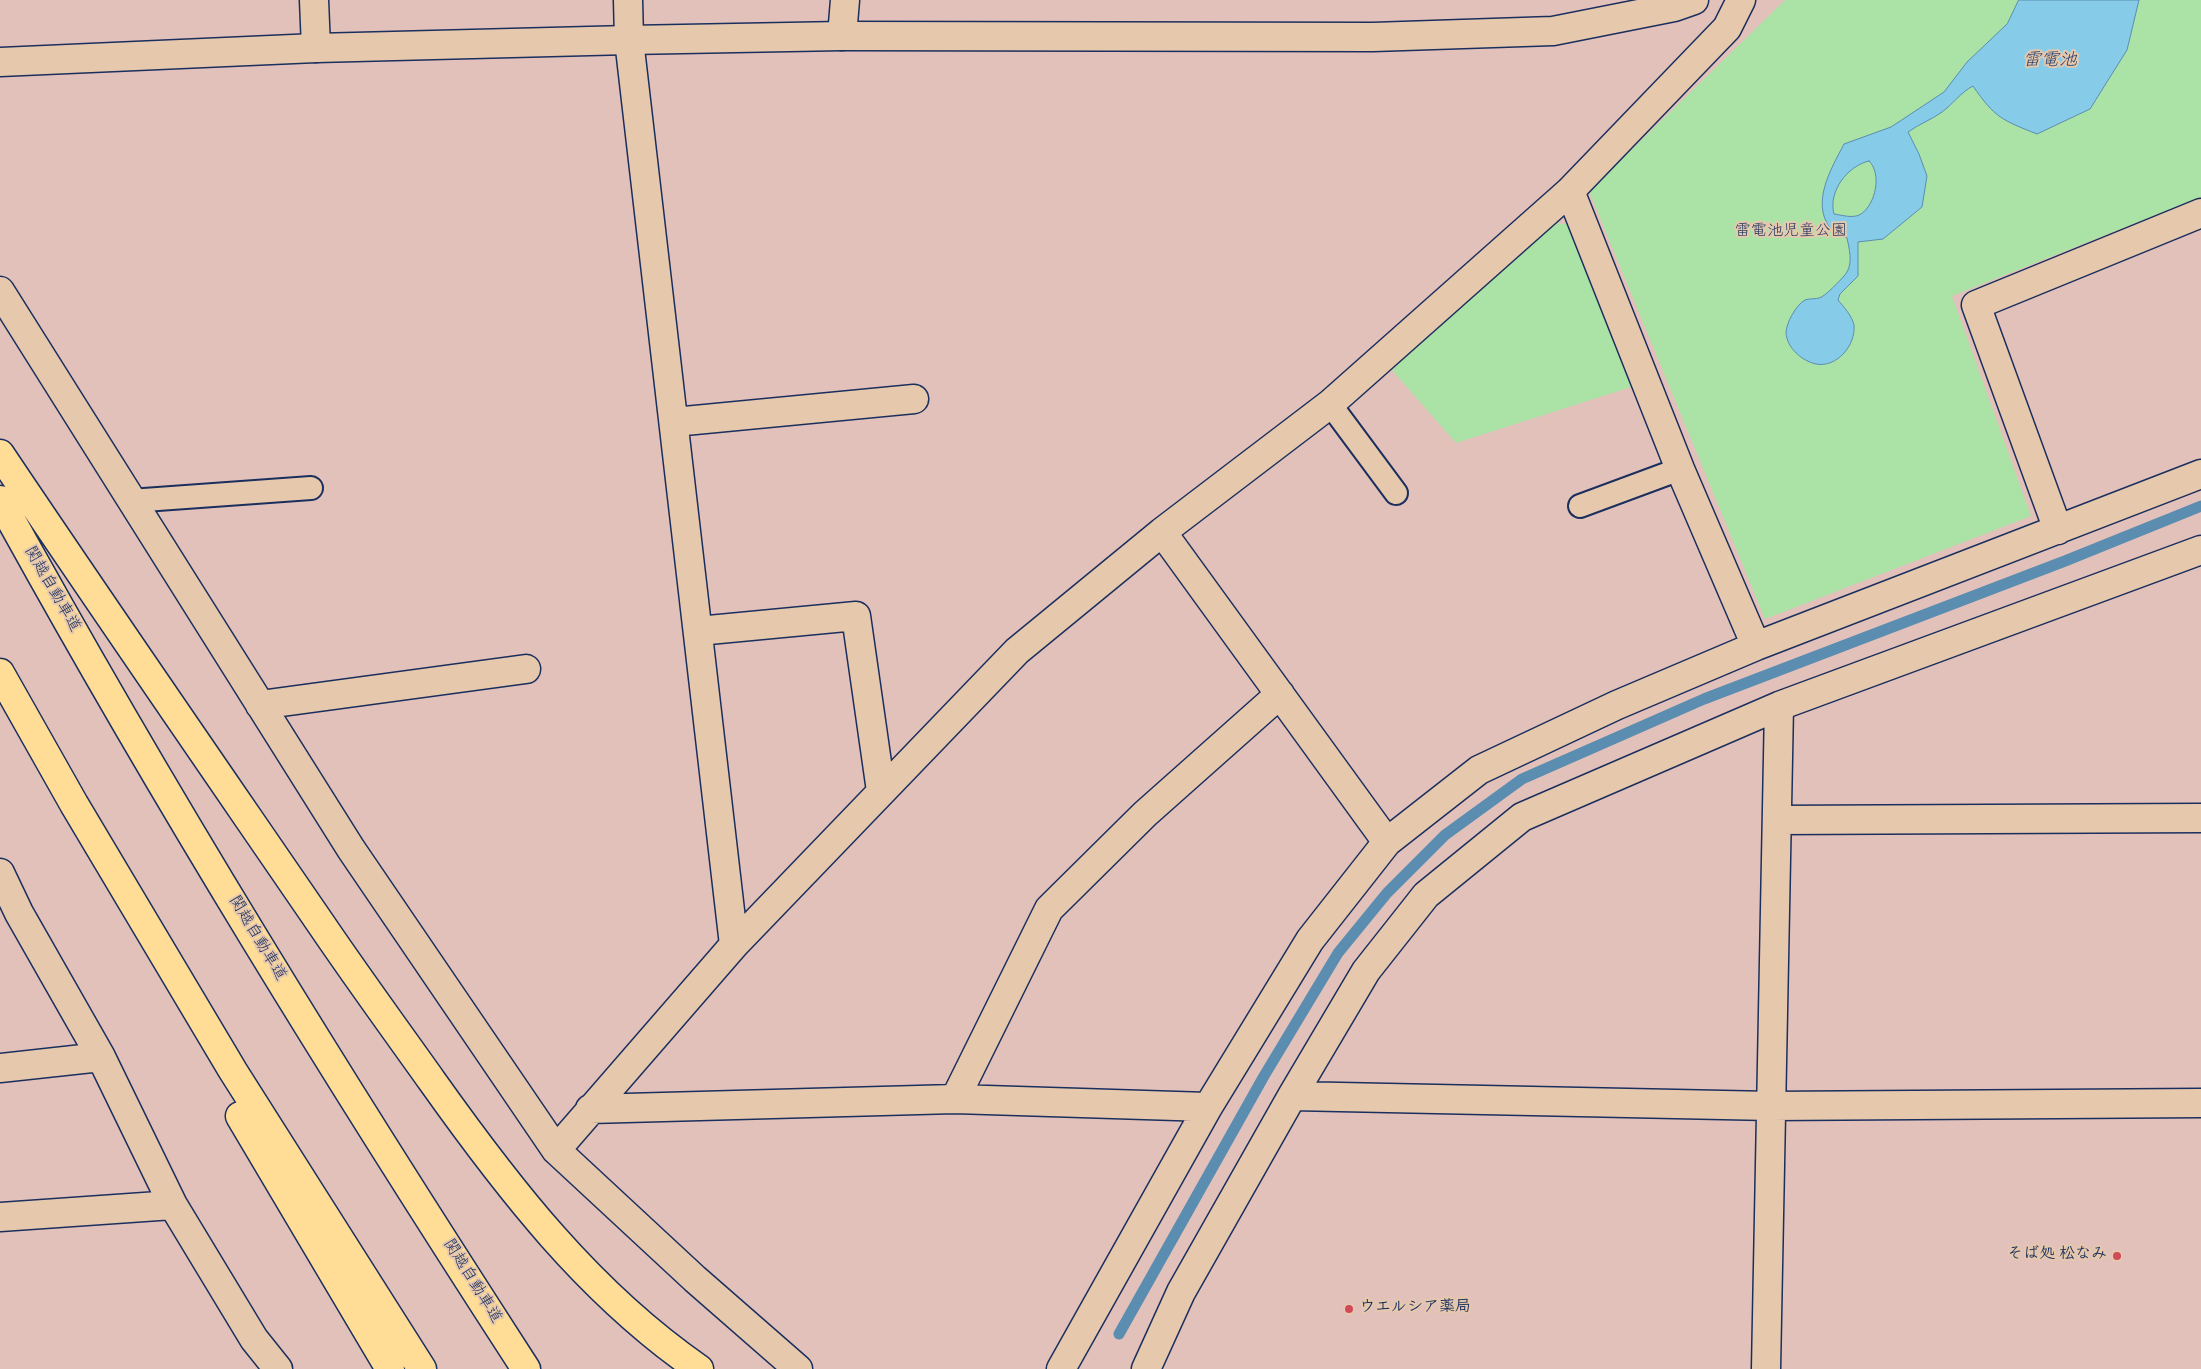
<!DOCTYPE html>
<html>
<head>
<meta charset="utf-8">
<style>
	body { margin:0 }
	canvas { display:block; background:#e2c1ba }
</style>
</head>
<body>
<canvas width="2201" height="1369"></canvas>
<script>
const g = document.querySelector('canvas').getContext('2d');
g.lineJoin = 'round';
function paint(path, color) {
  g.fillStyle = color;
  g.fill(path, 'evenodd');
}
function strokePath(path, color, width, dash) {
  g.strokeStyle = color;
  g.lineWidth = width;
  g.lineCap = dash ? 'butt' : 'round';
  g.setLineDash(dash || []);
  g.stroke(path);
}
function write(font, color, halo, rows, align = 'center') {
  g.font = font + ' Dekko,"Klee One",sans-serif';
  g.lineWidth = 4;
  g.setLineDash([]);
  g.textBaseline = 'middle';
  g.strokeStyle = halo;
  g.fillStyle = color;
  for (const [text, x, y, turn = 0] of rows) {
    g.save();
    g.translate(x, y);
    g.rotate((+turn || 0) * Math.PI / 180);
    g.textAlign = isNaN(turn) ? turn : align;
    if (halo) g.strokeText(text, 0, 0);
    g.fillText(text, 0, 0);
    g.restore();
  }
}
paint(new Path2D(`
	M 1785,0 L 2201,0 L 2201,197 L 1952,296 L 2031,516 L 1765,619 L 1589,191 Z
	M 1549,223 L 1568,224 L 1631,387 L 1456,443 L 1392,370 Z`), '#abe3a7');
const water = new Path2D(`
	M 2019,0 L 2139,0 L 2127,50 L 2090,109 L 2037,134 C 2002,120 1995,118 1973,86 C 1960,93 1953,104 1942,112 C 1931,120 1919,124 1908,132 L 1919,154 L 1927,176 L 1922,207 L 1883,239 L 1858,242 L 1858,276 L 1840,294 L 1838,300 C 1844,307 1852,316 1854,325 C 1856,345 1837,368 1816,364 C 1802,361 1787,348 1786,333 C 1786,323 1796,305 1805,300 C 1810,298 1818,300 1823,296 C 1828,293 1845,276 1847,272 C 1853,262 1849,248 1847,238 C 1842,235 1834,232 1830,228 C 1811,202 1831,169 1844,144 L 1891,127 L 1944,92 L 1967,62 L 2007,24 ZM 1869,161 C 1882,173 1876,204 1861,214 C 1853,219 1842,215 1834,214 C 1828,192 1847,166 1869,161 Z`);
paint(water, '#86cbe7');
strokePath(water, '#5b8db0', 1);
strokePath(new Path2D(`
	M 1119,1334 L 1264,1076 L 1338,953 L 1387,893 L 1445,835 L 1522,779 L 1704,699 L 2065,561 L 2201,506`), '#5b8db0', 11);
const service = new Path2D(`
	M 1330,404 L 1396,493
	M 130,501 L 311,488
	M 1580,506 L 1680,469`);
const minor = new Path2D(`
	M 314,0 L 316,48
	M 628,0 L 629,40 L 734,945
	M 842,36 L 845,0
	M 1570,191 L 1680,469 L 1756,646
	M 0,291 L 351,849 L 556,1150 L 695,1279 L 798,1369
	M 674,422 L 914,399
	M 2058,530 L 1976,305 L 2201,213
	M 1162,532 L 1387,842
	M 698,631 L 856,616 L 881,791
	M 260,705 L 526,669
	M 1777,820 L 2201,818
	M 0,873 L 19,913 L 101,1057 L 173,1205 L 254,1339 L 278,1369
	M 0,1068 L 101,1057
	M 1292,1096 L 1771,1106 L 2201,1103
	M 955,1099 L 1049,909 L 1145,814 L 1280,694
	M 590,1109 L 955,1099 L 1208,1107
	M 556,1150 L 734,945 L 1017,651 L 1162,532 L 1330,404 L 1570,191 L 1727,28 L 1741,0
	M 0,1217 L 173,1205
	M 1061,1369 L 1208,1107 L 1310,940 L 1387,842 L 1479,770 L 1617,705 L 1756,646 L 2201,474
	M 1146,1369 L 1181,1292 L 1292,1096 L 1366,971 L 1426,895 L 1522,817 L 1779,706 L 2201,550
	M 1766,1369 L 1779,706`);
const tertiary = new Path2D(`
	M 0,62 L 316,48 L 629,40 L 842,36 L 1373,37 L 1553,31 L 1674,7 L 1694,0`);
const motorway = new Path2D(`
	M 0,454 C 106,612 214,768 321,924 C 357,977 395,1029 432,1081 C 508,1188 589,1293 699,1369
	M 0,500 C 163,797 342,1085 526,1369
	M 0,673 L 74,804 L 233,1071 L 422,1369
	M 240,1116 L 390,1369`);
strokePath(service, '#1b2f5e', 26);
strokePath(minor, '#1b2f5e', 31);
strokePath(tertiary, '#1b2f5e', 31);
strokePath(motorway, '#1b2f5e', 31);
strokePath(service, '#e6c8ad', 22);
strokePath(minor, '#e6c8ad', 28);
strokePath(tertiary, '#e6c8ad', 28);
strokePath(motorway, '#ffdd96', 28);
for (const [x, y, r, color] of [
	[2117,1256,5,"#d1495b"],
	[1349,1309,5,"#d1495b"]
]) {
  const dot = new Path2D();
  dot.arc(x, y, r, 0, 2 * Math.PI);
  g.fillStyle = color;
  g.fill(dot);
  strokePath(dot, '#e6c8ad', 2);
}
write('16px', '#223862', '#e6c8ad', [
	["雷電池児童公園",1791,233]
]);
write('16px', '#1b2f5e', '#e6c8ad', [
	["関越自動車道",51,590,60],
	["関越自動車道",256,939,59],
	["関越自動車道",471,1282,58]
]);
write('bold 16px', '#1b2f5e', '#e6c8ad', [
	["そば処 松なみ",2107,1256],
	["ウエルシア薬局",1359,1309,"left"]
], 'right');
write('italic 18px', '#263f6c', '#e6c8ad', [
	["雷電池",2050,63]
]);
</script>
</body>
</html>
